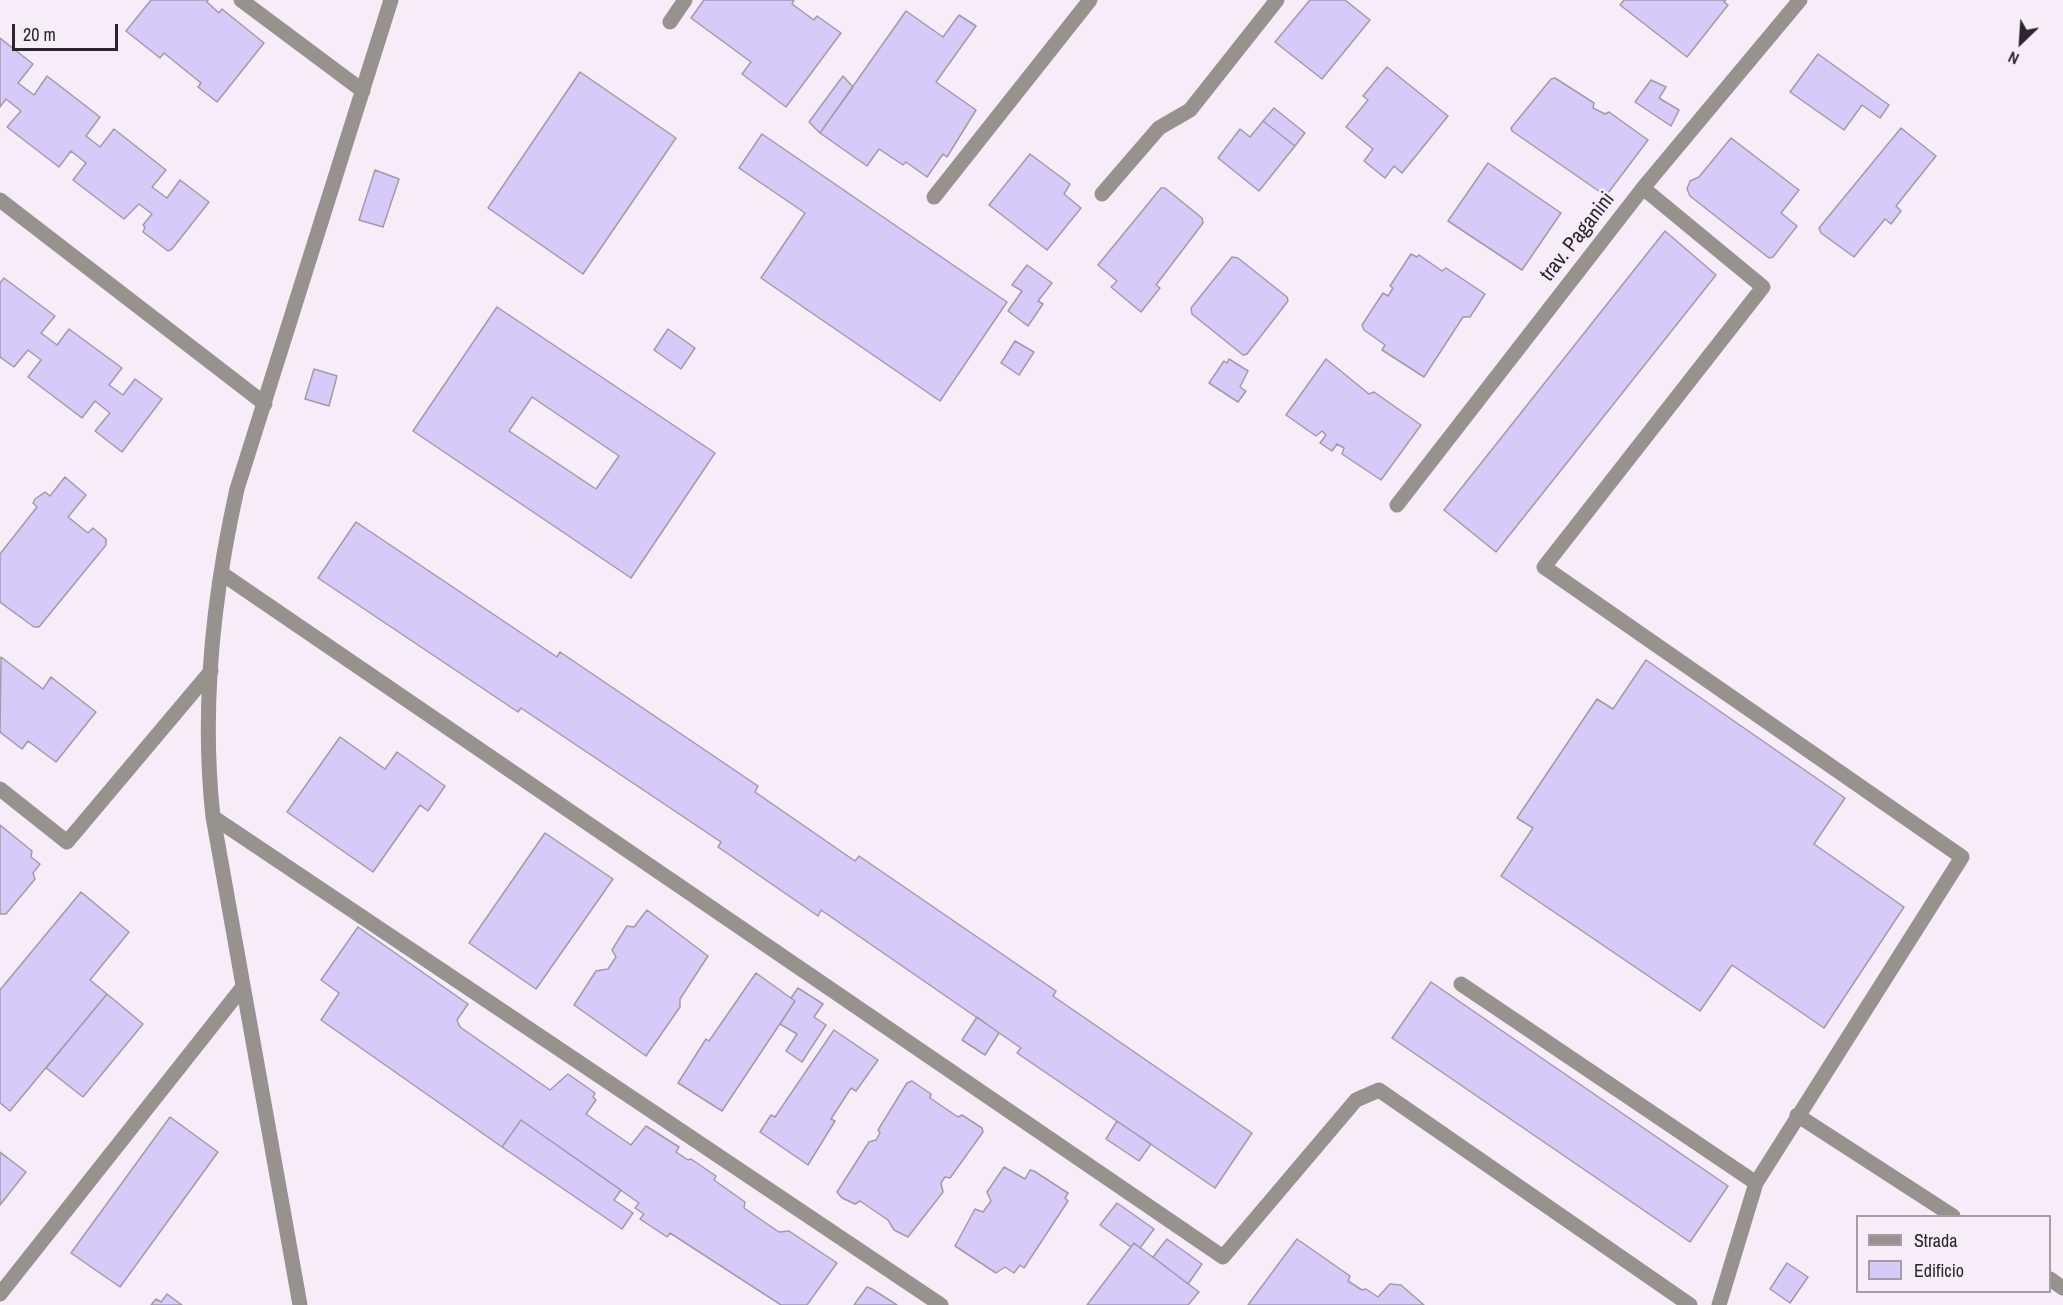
<!DOCTYPE html>
<html>
<head>
<meta charset="utf-8">
<style>
	body { margin:0 }
	#map { position:relative; width:2063px; height:1305px; overflow:hidden; background:#f6edf9; font-family:"Archivo Narrow",sans-serif }
	canvas { display:block }
	.legend { position:absolute; left:1856px; top:1215px; width:195px; height:78px; box-sizing:border-box; background:#f6edf9; border:2px solid #a49da7; margin:0; padding:8px 10px; list-style:none; font-size:18px; color:#2a262b }
	.legend li { display:flex; align-items:center; gap:12px; height:30px }
	.legend b { width:30px; border:2px solid #a49da7 }
	.north { position:absolute; left:1991px; top:12px; width:60px; height:60px; -webkit-text-stroke:4px #f6edf9; paint-order:stroke; rotate:205deg; font-size:16px; font-weight:700; line-height:24px; text-align:center; color:#2a262b }
	.north::after { content:''; display:block; margin:auto; width:21px; height:27px; background:#2a262b; clip-path:polygon(50% 0,100% 100%,50% 72%,0 100%) }
	.scale { position:absolute; left:12px; top:24px; width:106px; height:27px; box-sizing:border-box; border:3px solid #2a262b; border-top:0; padding-left:8px; font-size:18px; line-height:21px; white-space:nowrap; color:#2a262b; -webkit-text-stroke:4px #f6edf9; paint-order:stroke }
</style>
</head>
<body>
<div id="map">
<canvas width="2063" height="1305"></canvas>
<ul class="legend">
<li><b style="height:8px;background:#96938e"></b>Strada</li>
<li><b style="height:16px;background:#d6caf9"></b>Edificio</li>
</ul>
<div class="north">N</div>
<div class="scale">20 m</div>
</div>
<script>
const g = document.querySelector('canvas').getContext('2d');
g.lineJoin = 'round';
function paint(path, color) {
  g.fillStyle = color;
  g.fill(path, 'evenodd');
}
function strokePath(path, color, width, dash) {
  g.strokeStyle = color;
  g.lineWidth = width;
  g.lineCap = dash ? 'butt' : 'round';
  g.setLineDash(dash || []);
  g.stroke(path);
}
function write(font, color, halo, rows, align = 'center') {
  g.font = font + ' "Archivo Narrow",sans-serif';
  g.lineWidth = 5;
  g.setLineDash([]);
  g.textBaseline = 'middle';
  g.strokeStyle = halo;
  g.fillStyle = color;
  for (const [text, x, y, turn = 0] of rows) {
    g.save();
    g.translate(x, y);
    g.rotate((+turn || 0) * Math.PI / 180);
    g.textAlign = isNaN(turn) ? turn : align;
    if (halo) g.strokeText(text, 0, 0);
    g.fillText(text, 0, 0);
    g.restore();
  }
}
const building = new Path2D(`
	M 151,0 L 208,0 L 207,2 L 219,13 L 222,9 L 264,43 L 217,102 L 198,87 L 201,83 L 164,53 L 160,58 L 126,31 Z
	M 704,0 L 794,0 L 792,4 L 814,20 L 817,16 L 841,33 L 786,107 L 742,74 L 751,62 L 691,18 Z
	M 1310,0 L 1345,0 L 1370,20 L 1322,79 L 1275,42 Z
	M 1624,0 L 1726,0 L 1724,2 L 1728,5 L 1687,57 L 1620,5 Z
	M 906,11 L 943,37 L 959,15 L 976,26 L 936,82 L 976,110 L 947,157 L 943,154 L 927,177 L 906,162 L 903,165 L 879,149 L 867,166 L 820,133 Z
	M 0,38 L 33,64 L 18,83 L 34,95 L 47,76 L 100,117 L 86,136 L 100,147 L 114,129 L 166,170 L 152,187 L 167,198 L 180,180 L 209,202 L 172,249 L 168,251 L 143,232 L 145,227 L 143,225 L 152,214 L 139,204 L 124,219 L 73,180 L 86,163 L 71,151 L 59,167 L 7,127 L 21,111 L 6,99 L 0,107 Z
	M 1818,54 L 1889,105 L 1880,118 L 1862,105 L 1844,130 L 1790,92 Z
	M 1387,67 L 1448,116 L 1402,173 L 1394,166 L 1385,178 L 1364,161 L 1373,149 L 1346,127 L 1368,100 L 1363,96 Z
	M 580,72 L 676,138 L 583,274 L 488,208 Z
	M 843,76 L 853,87 L 820,133 L 809,122 Z
	M 1555,78 L 1594,103 L 1593,108 L 1605,114 L 1609,112 L 1648,140 L 1608,193 L 1603,194 L 1512,131 L 1511,128 L 1551,79 Z
	M 1651,80 L 1666,87 L 1659,98 L 1679,110 L 1671,126 L 1635,102 Z
	M 1274,108 L 1305,133 L 1295,146 L 1263,121 Z
	M 1263,121 L 1295,146 L 1259,191 L 1218,158 L 1240,129 L 1250,137 Z
	M 1901,128 L 1936,156 L 1896,206 L 1901,211 L 1891,224 L 1885,219 L 1854,257 L 1821,233 L 1819,228 Z
	M 762,134 L 1007,302 L 940,401 L 761,278 L 805,213 L 739,168 Z
	M 1731,138 L 1799,190 L 1781,213 L 1797,226 L 1773,257 L 1769,258 L 1690,196 L 1687,189 L 1690,181 L 1699,177 Z
	M 1030,154 L 1070,184 L 1064,194 L 1081,208 L 1047,250 L 989,205 Z
	M 1488,163 L 1561,213 L 1522,270 L 1448,221 Z
	M 375,170 L 399,179 L 383,227 L 359,220 Z
	M 1161,188 L 1165,188 L 1202,218 L 1203,223 L 1156,285 L 1160,288 L 1141,312 L 1111,287 L 1117,281 L 1098,265 Z
	M 1665,231 L 1716,275 L 1496,552 L 1444,510 Z
	M 1411,254 L 1417,257 L 1419,255 L 1442,271 L 1446,268 L 1485,294 L 1470,317 L 1463,317 L 1424,377 L 1382,350 L 1385,345 L 1364,330 L 1362,325 L 1383,293 L 1388,296 L 1393,288 L 1390,286 Z
	M 1232,257 L 1238,258 L 1287,297 L 1288,301 L 1247,354 L 1243,355 L 1192,314 L 1191,308 Z
	M 1027,265 L 1052,283 L 1038,301 L 1043,304 L 1028,326 L 1008,311 L 1022,291 L 1012,285 Z
	M 4,278 L 55,316 L 41,333 L 57,345 L 69,329 L 122,368 L 109,385 L 123,395 L 135,379 L 162,399 L 122,452 L 95,431 L 110,413 L 95,401 L 82,418 L 28,377 L 41,360 L 28,350 L 14,367 L 0,357 L 0,283 Z
	M 497,307 L 715,453 L 631,578 L 413,431 ZM 532,397 L 619,456 L 596,489 L 509,431 Z
	M 668,329 L 695,348 L 681,369 L 654,350 Z
	M 1015,341 L 1034,352 L 1019,375 L 1001,363 Z
	M 1229,359 L 1248,371 L 1240,387 L 1246,391 L 1238,402 L 1209,383 L 1224,361 L 1227,363 Z
	M 1326,359 L 1369,394 L 1374,392 L 1421,425 L 1381,480 L 1342,454 L 1344,448 L 1337,444 L 1332,451 L 1320,443 L 1326,435 L 1322,431 L 1316,436 L 1286,415 Z
	M 314,369 L 337,376 L 329,406 L 305,399 Z
	M 65,477 L 86,495 L 68,517 L 88,533 L 93,528 L 106,539 L 106,545 L 39,627 L 34,627 L 0,602 L 0,554 L 37,507 L 33,503 L 35,499 L 45,492 L 50,496 Z
	M 356,522 L 557,657 L 560,652 L 758,786 L 755,792 L 855,861 L 859,856 L 1056,991 L 1053,996 L 1252,1133 L 1215,1188 L 1017,1053 L 1021,1048 L 821,910 L 818,916 L 718,847 L 721,842 L 521,708 L 518,712 L 318,578 Z
	M 1,657 L 43,689 L 51,677 L 96,712 L 56,762 L 28,741 L 22,749 L 0,732 Z
	M 1646,660 L 1845,798 L 1814,844 L 1904,907 L 1824,1028 L 1732,965 L 1700,1011 L 1501,876 L 1533,828 L 1517,818 L 1597,699 L 1613,709 Z
	M 340,737 L 385,769 L 397,752 L 445,786 L 428,811 L 420,805 L 373,872 L 287,812 Z
	M 0,825 L 32,851 L 31,857 L 40,864 L 33,873 L 35,879 L 6,914 L 0,914 Z
	M 545,833 L 613,879 L 536,989 L 469,943 Z
	M 81,892 L 129,932 L 90,980 L 107,994 L 10,1111 L 0,1103 L 0,990 Z
	M 647,910 L 708,956 L 680,999 L 680,1007 L 646,1056 L 574,1005 L 596,971 L 608,969 L 616,957 L 612,950 L 627,926 L 634,927 Z
	M 358,927 L 468,1004 L 457,1020 L 460,1027 L 550,1090 L 568,1074 L 595,1093 L 593,1097 L 596,1100 L 586,1114 L 631,1145 L 646,1126 L 679,1147 L 676,1152 L 688,1160 L 691,1159 L 716,1176 L 714,1180 L 745,1202 L 744,1208 L 779,1232 L 789,1231 L 837,1263 L 807,1305 L 781,1305 L 670,1233 L 667,1237 L 640,1219 L 644,1214 L 635,1208 L 639,1203 L 521,1120 L 502,1147 L 321,1020 L 339,993 L 321,980 Z
	M 756,973 L 795,1001 L 722,1111 L 678,1083 L 706,1039 L 709,1041 Z
	M 1431,982 L 1728,1186 L 1690,1242 L 1392,1038 Z
	M 798,988 L 823,1004 L 814,1017 L 826,1025 L 802,1062 L 786,1051 L 797,1034 L 780,1024 L 795,1001 L 791,998 Z
	M 107,994 L 143,1024 L 83,1097 L 46,1068 Z
	M 977,1017 L 999,1033 L 985,1055 L 962,1040 Z
	M 834,1030 L 878,1060 L 856,1091 L 851,1088 L 831,1119 L 835,1121 L 808,1165 L 760,1132 L 771,1115 L 775,1117 Z
	M 912,1081 L 931,1094 L 930,1098 L 958,1117 L 962,1115 L 982,1128 L 983,1132 L 950,1178 L 945,1177 L 941,1183 L 943,1192 L 908,1237 L 894,1230 L 888,1220 L 860,1201 L 855,1204 L 842,1198 L 837,1192 L 869,1142 L 876,1140 L 880,1133 L 878,1130 L 907,1083 Z
	M 170,1117 L 218,1152 L 120,1287 L 71,1253 Z
	M 521,1120 L 621,1190 L 614,1200 L 633,1213 L 622,1229 L 502,1147 Z
	M 1117,1121 L 1151,1144 L 1139,1161 L 1106,1139 Z
	M 0,1152 L 26,1172 L 0,1205 Z
	M 1004,1167 L 1025,1179 L 1030,1170 L 1034,1171 L 1068,1193 L 1065,1198 L 1068,1201 L 1024,1268 L 1020,1265 L 1014,1273 L 1005,1267 L 996,1273 L 955,1246 L 975,1209 L 983,1212 L 991,1201 L 987,1192 Z
	M 1117,1203 L 1154,1229 L 1140,1248 L 1134,1243 L 1131,1247 L 1100,1225 Z
	M 1167,1239 L 1202,1264 L 1188,1284 L 1153,1257 Z
	M 1297,1239 L 1350,1276 L 1348,1281 L 1362,1290 L 1366,1289 L 1378,1297 L 1390,1284 L 1401,1285 L 1424,1305 L 1248,1305 Z
	M 1134,1243 L 1199,1292 L 1188,1305 L 1087,1305 Z
	M 1787,1263 L 1808,1277 L 1790,1303 L 1770,1289 Z
	M 867,1287 L 872,1289 L 897,1305 L 854,1305 Z
	M 167,1294 L 182,1305 L 151,1305 L 156,1299 L 161,1302 Z`);
paint(building, '#d6caf9');
strokePath(building, '#9f9ca8', 1.5);
strokePath(new Path2D(`
	M 241,0 L 363,91
	M 670,22 L 685,0
	M 1643,188 L 1763,287 L 1544,567 L 1962,857 L 1756,1183 L 1719,1305
	M 1102,194 L 1159,128 L 1190,110 L 1277,0
	M 934,197 L 1090,0
	M 0,200 L 265,404
	M 1397,505 L 1643,188 L 1800,0
	M 221,573 L 1223,1257 L 1356,1100 L 1379,1090 L 1690,1305
	M 0,789 L 67,842 L 211,671
	M 213,817 L 941,1305
	M 1461,984 L 1756,1183
	M 1797,1115 L 1953,1216
	M 2050,1279 L 2063,1288
	M 0,1294 L 242,988
	M 300,1305 L 213,817 C 201,708 213,596 237,489 L 391,0`), '#96938e', 15);
write('21px', '#2a262b', '#f6edf9', [
	["trav. Paganini",1578,237,-52]
]);
</script>
</body>
</html>
